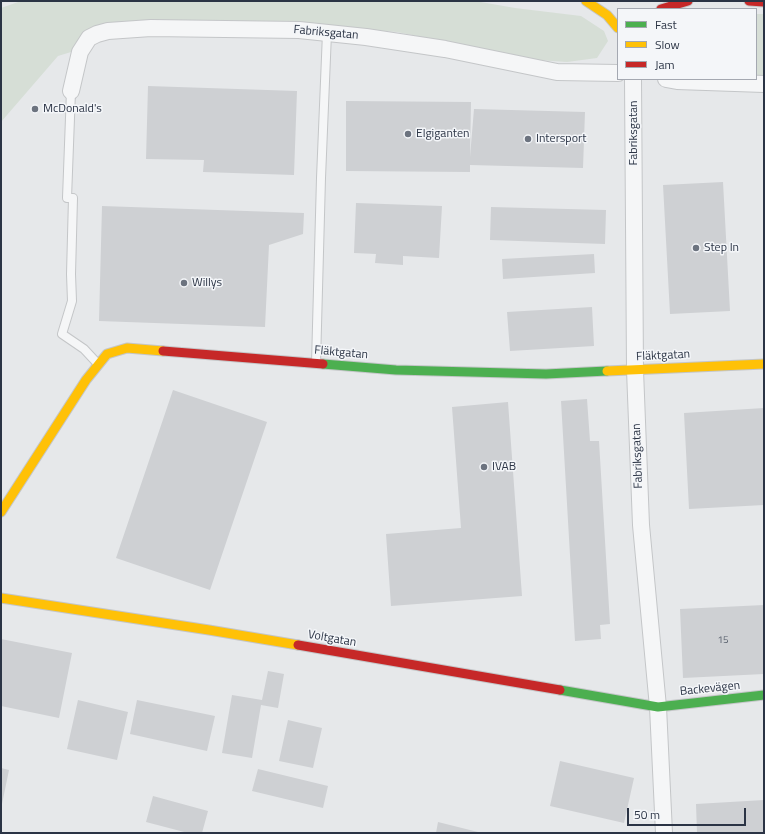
<!DOCTYPE html>
<html>
<head>
<meta charset="utf-8">
<style>
	body { margin:0 }
	#map { position:relative; width:765px; height:834px; overflow:hidden; background:#e6e8ea; font-family:"Titillium Web",sans-serif }
	canvas { display:block }
	.frame { position:absolute; inset:0; border:2px solid #2b3445; pointer-events:none }
	.legend { position:absolute; left:617px; top:8px; width:140px; height:72px; box-sizing:border-box; background:#f4f6f9; border:1px solid #a4a8b1; margin:0; padding:5px 7px; list-style:none; font-size:12px; color:#2b3445 }
	.legend li { display:flex; align-items:center; gap:8px; height:20px }
	.legend b { width:20px; border:1px solid #a4a8b1 }
	.scale { position:absolute; left:627px; top:808px; width:119px; height:18px; box-sizing:border-box; border:2px solid #2b3445; border-top:0; padding-left:5px; font-size:12px; line-height:14px; white-space:nowrap; color:#2b3445; -webkit-text-stroke:3px #f4f6f9; paint-order:stroke }
</style>
</head>
<body>
<div id="map">
<canvas width="765" height="834"></canvas>
<div class="frame"></div>
<ul class="legend">
<li><b style="height:5px;background:#4caf50"></b>Fast</li>
<li><b style="height:5px;background:#ffc107"></b>Slow</li>
<li><b style="height:5px;background:#c62828"></b>Jam</li>
</ul>
<div class="scale">50 m</div>
</div>
<script>
const g = document.querySelector('canvas').getContext('2d');
g.lineJoin = 'round';
function paint(path, color) {
  g.fillStyle = color;
  g.fill(path, 'evenodd');
}
function strokePath(path, color, width, dash) {
  g.strokeStyle = color;
  g.lineWidth = width;
  g.lineCap = dash ? 'butt' : 'round';
  g.setLineDash(dash || []);
  g.stroke(path);
}
function write(font, color, halo, rows, align = 'center') {
  g.font = font + ' "Titillium Web",sans-serif';
  g.lineWidth = 3;
  g.setLineDash([]);
  g.textBaseline = 'middle';
  g.strokeStyle = halo;
  g.fillStyle = color;
  for (const [text, x, y, turn = 0] of rows) {
    g.save();
    g.translate(x, y);
    g.rotate((+turn || 0) * Math.PI / 180);
    g.textAlign = isNaN(turn) ? turn : align;
    if (halo) g.strokeText(text, 0, 0);
    g.fillText(text, 0, 0);
    g.restore();
  }
}
paint(new Path2D(`
	M 21,1 L 475,1 L 515,8 L 581,16 L 604,31 L 608,41 L 597,58 L 567,62 L 537,60 L 397,32 L 281,24 L 88,30 L 76,44 L 71,52 L 58,56 L 1,122 L 1,8 Z
	M 756,14 L 764,14 L 764,76 L 756,76 Z`), '#d6ded6');
paint(new Path2D(`
	M 148,86 L 297,91 L 294,175 L 203,172 L 204,160 L 146,159 Z
	M 346,101 L 471,102 L 470,157 L 474,109 L 585,112 L 583,168 L 470,165 L 470,172 L 346,171 Z
	M 723,182 L 730,311 L 670,314 L 663,185 Z
	M 356,203 L 442,206 L 439,258 L 403,256 L 403,265 L 375,263 L 376,254 L 354,253 Z
	M 102,206 L 304,213 L 303,234 L 269,245 L 265,327 L 99,321 Z
	M 491,207 L 606,210 L 605,244 L 490,240 Z
	M 594,254 L 595,273 L 503,279 L 502,259 Z
	M 592,307 L 594,346 L 510,351 L 507,312 Z
	M 173,390 L 267,422 L 210,590 L 116,558 Z
	M 587,399 L 590,441 L 599,441 L 610,624 L 600,625 L 601,639 L 575,641 L 561,401 Z
	M 508,402 L 522,596 L 391,606 L 386,534 L 461,528 L 452,407 Z
	M 764,408 L 764,505 L 689,509 L 684,413 Z
	M 764,605 L 764,674 L 683,678 L 680,609 Z
	M 1,639 L 72,653 L 59,718 L 1,706 Z
	M 268,671 L 284,674 L 278,708 L 261,705 L 252,758 L 222,753 L 232,695 L 262,700 Z
	M 78,700 L 128,712 L 117,760 L 67,749 Z
	M 137,700 L 215,716 L 207,751 L 130,734 Z
	M 288,720 L 322,728 L 313,768 L 279,761 Z
	M 560,761 L 634,778 L 624,823 L 550,806 Z
	M 1,768 L 9,770 L 2,804 L 1,804 Z
	M 258,769 L 328,786 L 323,808 L 252,791 Z
	M 153,796 L 208,811 L 202,833 L 188,833 L 146,822 Z
	M 764,800 L 764,833 L 697,833 L 696,804 Z
	M 438,822 L 478,832 L 478,833 L 436,833 Z`), '#ced0d3');
const lane = new Path2D(`
	M 71,91 L 67,198 L 73,198 L 71,274 L 72,301 L 62,334 L 84,349 L 98,364
	M 316,363 L 321,178 L 327,33`);
const street = new Path2D(`
	M 633,79 L 635,370 L 641,525 L 658,707 L 664,833
	M 666,79 L 677,81 L 764,84
	M 71,91 L 80,52 L 89,38 L 97,34 L 108,31 L 151,28 L 299,30 L 366,37 L 445,49 L 557,72 L 618,73`);
const fast = new Path2D(`
	M 323,364 L 396,370 L 546,374 L 607,371
	M 560,690 L 658,707 L 764,695`);
const slow = new Path2D(`
	M 586,1 L 607,15 L 618,28
	M 607,371 L 764,364
	M 1,512 L 86,380 L 107,354 L 127,348 L 163,351
	M 1,598 L 209,630 L 298,645`);
const jam = new Path2D(`
	M 749,1 L 764,2
	M 661,9 L 688,1
	M 163,351 L 323,364
	M 298,645 L 560,690`);
strokePath(lane, '#c4c6c8', 10);
strokePath(street, '#c4c6c8', 18);
strokePath(fast, '#c4c6c8', 11);
strokePath(slow, '#c4c6c8', 11);
strokePath(jam, '#c4c6c8', 11);
strokePath(lane, '#f5f6f7', 8);
strokePath(street, '#f5f6f7', 16);
strokePath(fast, '#4caf50', 9);
strokePath(slow, '#ffc107', 9);
strokePath(jam, '#c62828', 9);
for (const [x, y, r, color] of [
	[35,109,4,"#6c737f"],
	[408,134,4,"#6c737f"],
	[528,139,4,"#6c737f"],
	[696,248,4,"#6c737f"],
	[184,283,4,"#6c737f"],
	[484,467,4,"#6c737f"]
]) {
  const dot = new Path2D();
  dot.arc(x, y, r, 0, 2 * Math.PI);
  g.fillStyle = color;
  g.fill(dot);
  strokePath(dot, '#f4f6f9', 1.5);
}
write('10px', '#545c69', null, [
	["15",723,641]
]);
write('12px', '#2b3445', '#f4f6f9', [
	["Fabriksgatan",326,33,5],
	["Fabriksgatan",634,133,-90],
	["Fläktgatan",341,353,5],
	["Fläktgatan",663,356,-3],
	["Fabriksgatan",638,456,-92],
	["Voltgatan",332,639,10],
	["Backevägen",710,689,-6]
]);
write('12px', '#2b3445', '#f4f6f9', [
	["McDonald's",43,109],
	["Elgiganten",416,134],
	["Intersport",536,139],
	["Step In",704,248],
	["Willys",192,283],
	["IVAB",492,467]
], 'left');
</script>
</body>
</html>
